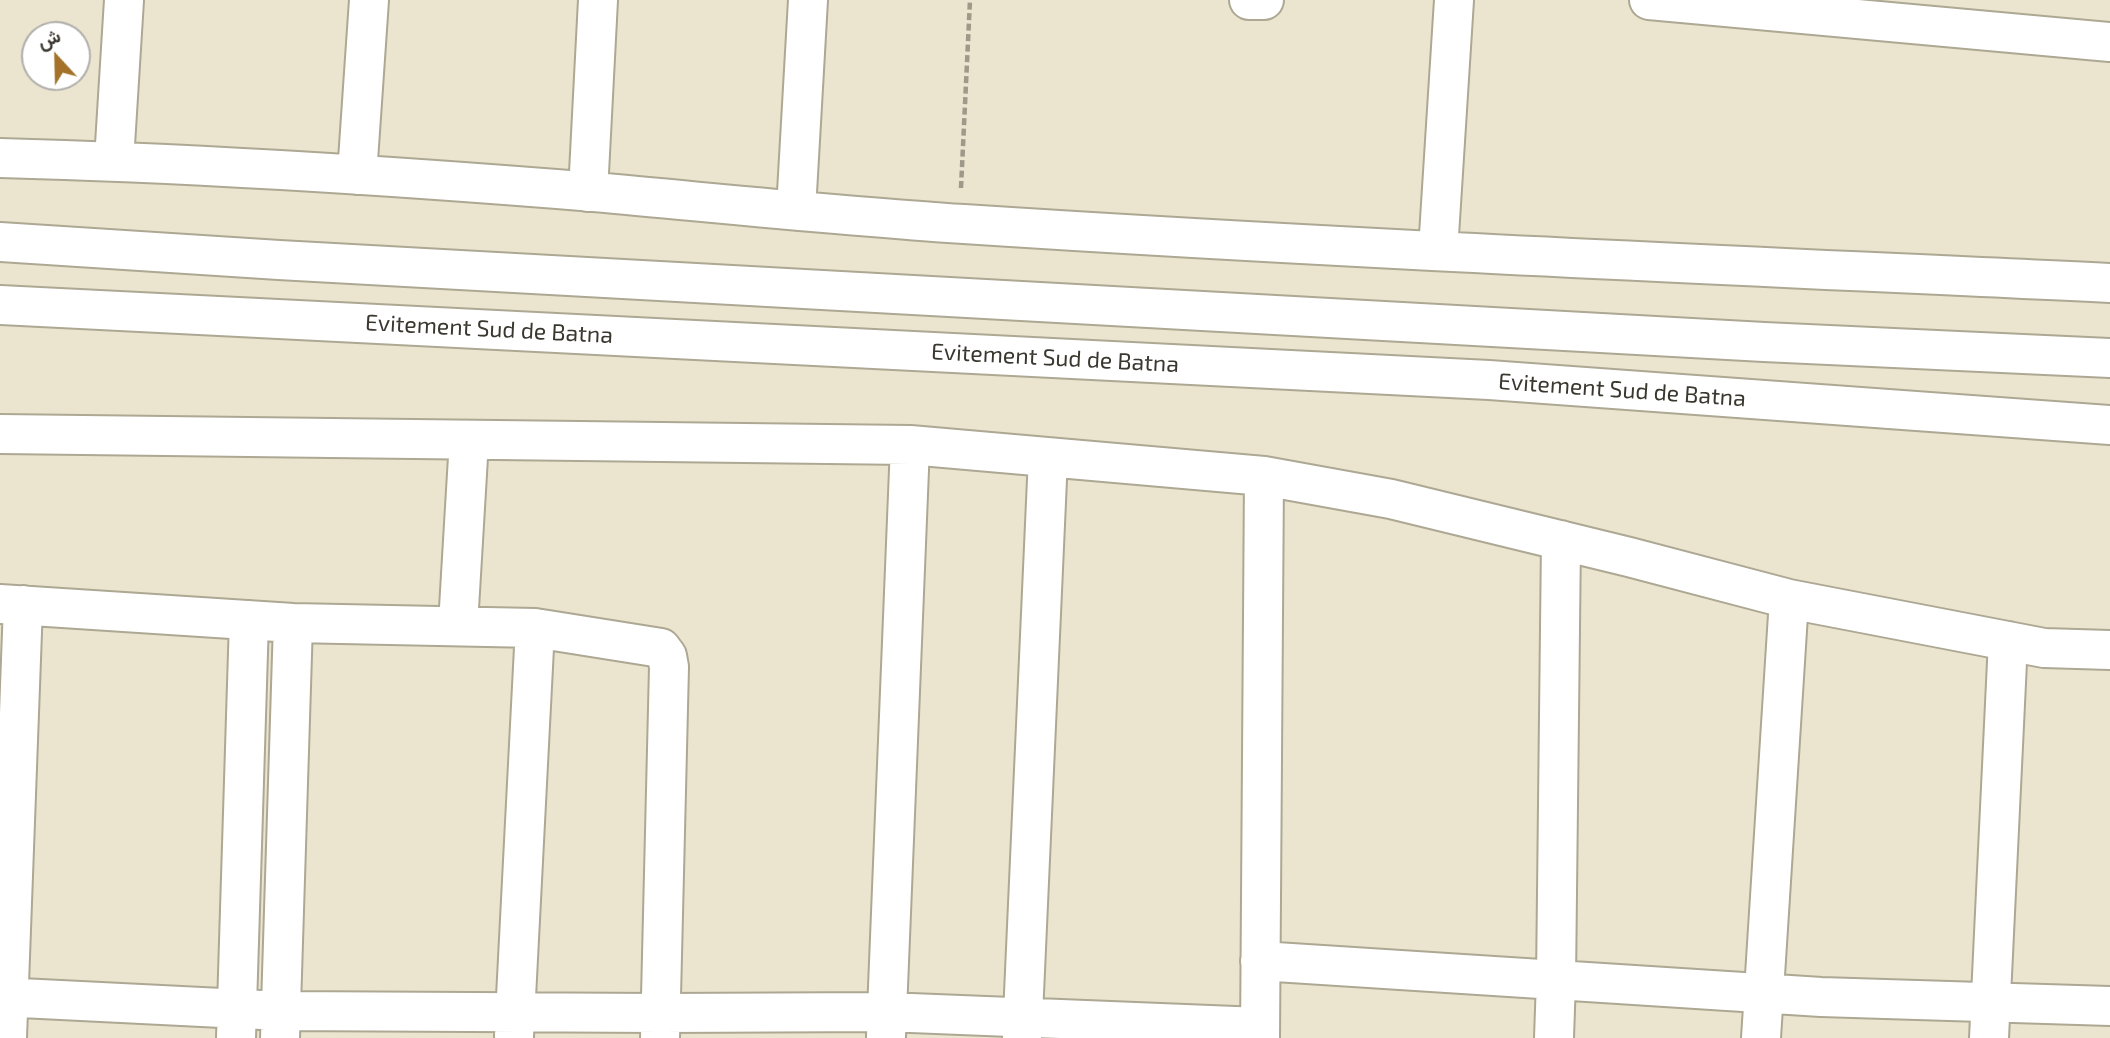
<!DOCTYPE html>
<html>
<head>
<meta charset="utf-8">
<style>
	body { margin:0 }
	#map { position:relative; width:2110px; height:1038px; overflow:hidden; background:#ebe4cf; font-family:"Exo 2",Vazirmatn,sans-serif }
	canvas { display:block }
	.north { position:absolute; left:21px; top:21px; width:70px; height:70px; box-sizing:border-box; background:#fff; border:2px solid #b0afac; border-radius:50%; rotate:338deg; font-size:19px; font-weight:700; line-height:28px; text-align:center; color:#3a372f }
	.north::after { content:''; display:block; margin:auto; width:24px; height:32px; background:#a47329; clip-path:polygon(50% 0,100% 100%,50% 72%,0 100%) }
</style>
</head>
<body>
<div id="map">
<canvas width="2110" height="1038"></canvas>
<div class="north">ش</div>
</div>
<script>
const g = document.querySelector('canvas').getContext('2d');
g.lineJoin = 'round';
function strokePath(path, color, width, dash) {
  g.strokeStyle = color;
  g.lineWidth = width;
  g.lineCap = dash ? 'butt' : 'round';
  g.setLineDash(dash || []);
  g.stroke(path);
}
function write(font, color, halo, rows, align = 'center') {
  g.font = font + ' "Exo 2",sans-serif';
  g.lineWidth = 5;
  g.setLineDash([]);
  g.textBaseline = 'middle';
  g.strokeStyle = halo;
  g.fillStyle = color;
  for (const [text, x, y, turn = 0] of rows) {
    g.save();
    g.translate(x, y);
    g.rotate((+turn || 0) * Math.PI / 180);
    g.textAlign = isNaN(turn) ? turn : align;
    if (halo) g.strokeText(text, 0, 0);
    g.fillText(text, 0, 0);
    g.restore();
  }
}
const minor = new Path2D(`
	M 1249,0 L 1264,0
	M 1649,0 L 2110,42
	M 0,158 C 198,163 396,176 594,192 C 717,203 841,216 964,224 C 1346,249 1728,265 2110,283
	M 114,161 L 124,0
	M 357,175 L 369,0
	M 588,192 L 598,0
	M 796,210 L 808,0
	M 1438,251 L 1454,0
	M 0,434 L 910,445 L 1264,476 L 1391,499 L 1629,557 L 1789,599 L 2044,648 L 2110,650
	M 0,604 L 293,623 L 535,628 L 661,648 L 667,656 L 669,667 L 660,1038
	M 458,625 L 469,440
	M 1260,961 L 1821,997 L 2110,1006
	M 0,997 L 282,1011 L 661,1013 L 886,1012 L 1260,1027
	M 514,1036 L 535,628
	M 886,1036 L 910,445
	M 7,1038 L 23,605
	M 236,1038 L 249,620
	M 280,1038 L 293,623
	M 1022,1038 L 1048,457
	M 1260,1038 L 1264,476
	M 1554,1038 L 1556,980 L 1561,540
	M 1761,1038 L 1789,599
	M 1989,1038 L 2008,641`);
const highway = new Path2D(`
	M 0,242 L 279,260 L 1764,342 L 2110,358
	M 0,305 L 1489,380 L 2110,425`);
strokePath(minor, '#ada893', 42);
strokePath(highway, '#ada893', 42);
strokePath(new Path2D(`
	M 961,188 L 970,0`), '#9e9989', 4.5, [7, 3.5]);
strokePath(minor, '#fff', 38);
strokePath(highway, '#fff', 38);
write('23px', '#3a372f', '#fff', [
	["Evitement Sud de Batna",489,329,3],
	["Evitement Sud de Batna",1055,358,3],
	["Evitement Sud de Batna",1622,390,4]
]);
</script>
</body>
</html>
